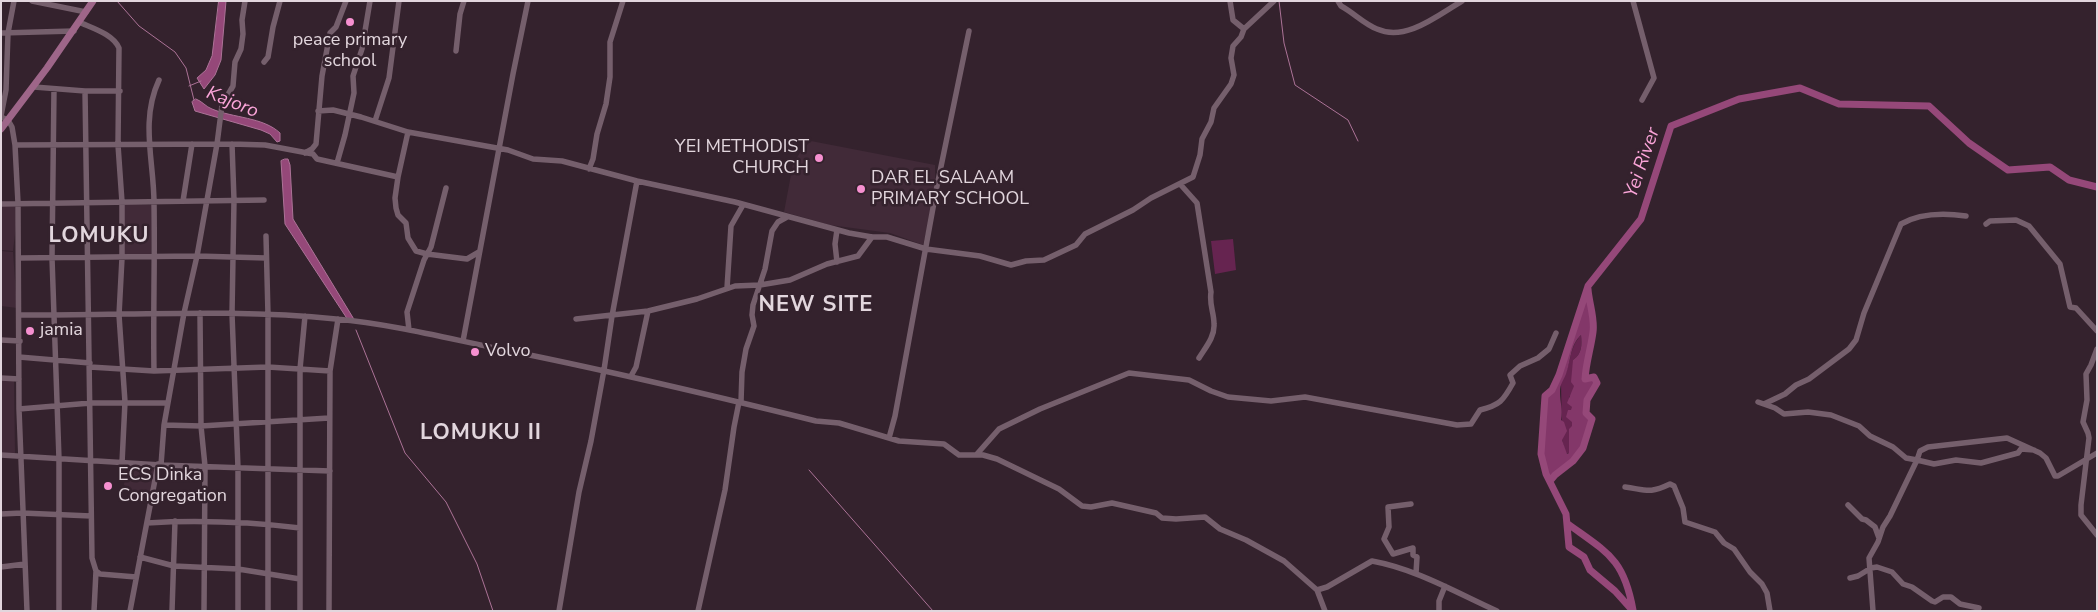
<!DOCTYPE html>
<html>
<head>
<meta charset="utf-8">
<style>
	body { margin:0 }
	#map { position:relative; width:2098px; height:612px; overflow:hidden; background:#34222d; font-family:"Nunito Sans",sans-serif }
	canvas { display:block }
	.frame { position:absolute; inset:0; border:2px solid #e2d6dd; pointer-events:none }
</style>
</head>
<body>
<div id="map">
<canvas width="2098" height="612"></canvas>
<div class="frame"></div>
</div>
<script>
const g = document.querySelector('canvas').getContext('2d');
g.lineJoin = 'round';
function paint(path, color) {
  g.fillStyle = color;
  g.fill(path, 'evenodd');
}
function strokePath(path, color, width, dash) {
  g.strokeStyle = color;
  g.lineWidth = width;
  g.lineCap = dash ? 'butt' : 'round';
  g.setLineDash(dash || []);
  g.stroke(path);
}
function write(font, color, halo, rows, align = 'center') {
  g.font = font + ' "Nunito Sans",sans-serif';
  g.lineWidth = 5;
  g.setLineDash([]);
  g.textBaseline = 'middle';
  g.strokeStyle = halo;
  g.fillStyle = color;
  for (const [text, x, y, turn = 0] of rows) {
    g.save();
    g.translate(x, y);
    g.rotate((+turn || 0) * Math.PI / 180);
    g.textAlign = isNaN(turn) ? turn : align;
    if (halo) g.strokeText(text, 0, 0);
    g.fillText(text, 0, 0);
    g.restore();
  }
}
paint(new Path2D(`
	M 811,141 L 935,165 L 935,183 L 930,216 L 923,245 L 890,233 L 830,225 L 784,212 L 793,164 L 801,151 Z
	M 123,204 L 153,205 L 151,254 L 123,254 Z
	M 1,206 L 15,206 L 16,226 L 13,251 L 1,250 Z
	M 1,251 L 13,252 L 17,308 L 1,306 Z
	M 1,379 L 14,380 L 15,454 L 1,453 Z
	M 126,467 L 155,469 L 150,497 L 133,491 L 124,485 Z`), '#412a38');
paint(new Path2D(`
	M 1233,239 L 1236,270 L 1215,274 L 1211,241 Z
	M 1581,335 C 1582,345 1582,354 1573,360 C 1574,372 1578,388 1569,397 L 1572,407 L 1572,427 L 1569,441 L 1569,453 L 1566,454 L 1562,440 L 1561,381 C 1572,367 1568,348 1581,335 Z`), '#662450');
paint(new Path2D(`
	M 1588,286 C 1589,300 1595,316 1594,330 C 1592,347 1586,362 1585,378 L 1594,377 L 1597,383 L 1587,400 L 1586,413 L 1592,419 L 1583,448 L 1573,461 L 1555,475 L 1550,481 L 1541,454 L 1545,396 L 1552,390 L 1559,375 ZM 1581,335 C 1582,345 1582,354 1573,360 L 1571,382 L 1574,386 L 1567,403 L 1572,407 L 1571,410 L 1568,410 L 1566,417 L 1572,422 L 1572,426 L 1569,429 L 1569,453 L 1567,454 L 1562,440 L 1567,431 L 1564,422 L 1561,420 C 1563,409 1560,403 1560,392 C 1560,384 1563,381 1566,374 C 1571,361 1570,345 1581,335 Z`), '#833769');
const water = new Path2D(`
	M 219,1 L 226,1 L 221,60 L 215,75 L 204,89 L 197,78 L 206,70 L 212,56 Z
	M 196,99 C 202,101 206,107 212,109 C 233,118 263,117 280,133 L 280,141 L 277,142 L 270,134 L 261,130 L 195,111 L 192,102 Z
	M 285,159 L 288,159 L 290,165 L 293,219 L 355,321 L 348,320 L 285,224 L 281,161 Z`);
paint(water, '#954879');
strokePath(water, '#ac7397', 1);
strokePath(new Path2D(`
	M 117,1 L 139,26 L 175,52 L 186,68 L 194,100
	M 1279,1 L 1284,43 L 1295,85 L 1348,120 L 1358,141
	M 189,86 L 201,81
	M 356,330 L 405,453 L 446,502 L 477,564 L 493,611
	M 809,470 L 933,611`), '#ac7397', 1);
strokePath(new Path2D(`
	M 1550,481 L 1555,475 L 1573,461 L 1583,448 L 1592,419 L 1586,413 L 1587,400 L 1597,383 L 1594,377 L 1585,379 C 1586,362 1591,348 1593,332 C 1595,318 1589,303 1588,289
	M 1568,524 C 1608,553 1624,559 1633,610
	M 1633,611 L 1615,591 L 1590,570 L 1584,557 L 1569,547 L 1566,514 L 1546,474 L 1541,454 L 1545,396 L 1552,390 L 1559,375 L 1588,286 L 1641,219 L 1671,126 L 1739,99 L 1800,88 L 1839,104 L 1929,106 L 1969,143 L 2008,170 L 2050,167 L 2069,180 L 2097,187`), '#954879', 7);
strokePath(new Path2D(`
	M 32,1 L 86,12
	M 1230,1 L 1233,20 L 1244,29
	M 1338,1 L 1341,6 C 1354,13 1364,24 1377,29 C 1406,42 1438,15 1462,1
	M 1633,1 L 1654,78 L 1642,100
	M 79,22 C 92,28 113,34 119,48 L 118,145 L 122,202 L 122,258 L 119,315 L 125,402 L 122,463
	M 1,33 L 74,31
	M 456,51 L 460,14 L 464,1
	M 264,62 L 268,57 L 273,27 L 280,1
	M 34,87 L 85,91 L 120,91
	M 54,89 L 52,258 L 59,459 L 59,611
	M 85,91 L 92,558 L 96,571 L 100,574 L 136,577
	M 318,111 L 333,110 L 361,117 L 408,132 L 508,150 L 533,159 L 562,161 L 637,181 L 735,202 L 849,233 L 872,237 L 887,237 L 926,249 L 980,256 L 1011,265 L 1026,261 L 1044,260 L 1076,245 L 1085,234 L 1133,210 L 1151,198 L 1193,177 L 1200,155 L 1202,139 L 1211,122 L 1214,108 L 1231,84 L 1234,75 L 1231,58 L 1233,46 L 1241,37 L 1244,29 L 1274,1
	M 1,116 L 6,90 L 8,33 L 14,1
	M 1,117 L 8,120 L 12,127 L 15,145 L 18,203 L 19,409 L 27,611
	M 375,121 L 389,78 L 399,1
	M 232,144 L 234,200 L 232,314 L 238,468 L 238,611
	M 15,145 L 232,144 L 265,145 L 313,154 L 317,159 L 398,177 L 395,198 L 396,208 L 398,215 L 406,223 L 408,238 L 416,251 L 427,254 L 467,259 L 479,252
	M 305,153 L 312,149 L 316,144 L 322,76 L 330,33 L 336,27 L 346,1
	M 337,163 L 345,135 L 354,93 L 353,76 L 362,49 L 370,1
	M 589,169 L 593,159 L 597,134 L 606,104 L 610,77 L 610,42 L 623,1
	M 398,177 L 408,132
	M 1180,184 L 1197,203 L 1211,292 C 1209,305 1214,312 1214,324 C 1215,337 1205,348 1199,358
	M 183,201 L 192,144
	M 1,204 L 264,200
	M 1986,224 L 1990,221 L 2016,220 L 2029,226 L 2060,264 L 2070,307 L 2076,308 L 2097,331
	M 266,236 L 268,315 L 268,611
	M 19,258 L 197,256 L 266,258
	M 837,262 L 835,244 L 837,230
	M 727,288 L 731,226 L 743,205
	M 200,313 L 201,426 L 205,466 L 204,611
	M 20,315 C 125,316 231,308 336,319 C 391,324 446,338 500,349 C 606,370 711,395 816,421 L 839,423 L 899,441 L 944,444 L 959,455 L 983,455 L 997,459 L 1059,489 L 1082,506 L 1091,507 L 1112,503 L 1156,513 L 1162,518 L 1176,519 L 1205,517 L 1220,529 L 1246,540 L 1284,561 L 1317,590 L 1325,611
	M 576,319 L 648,311 L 697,299 L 735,286 L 760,285 L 790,280 L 827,264 L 858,256 L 872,237
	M 409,330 L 407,312 L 424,260 L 431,247 L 446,188
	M 1,340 L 20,341
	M 463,341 L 513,74 L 528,1
	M 2097,349 L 2091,365 L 2086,374 L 2087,400 L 2083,422 L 2088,433 L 2089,438 L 2081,505 L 2081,515 L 2097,535
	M 19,357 L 90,363
	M 90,367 L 154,371 L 268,367 L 330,371
	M 154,371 C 153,315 155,259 154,203 C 154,161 140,121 159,80
	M 631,376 L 636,367 L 648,311
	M 1,378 L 19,379
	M 741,402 L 742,372 L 746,349 L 754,326 L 752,315 L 753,305 L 765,269 L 772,231 L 778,222 L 787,217
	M 1758,402 L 1775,408 L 1784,414 L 1808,412 L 1831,415 L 1859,426 L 1870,436 L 1893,447 L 1906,458 L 1917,460 L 1890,516 L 1883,527 L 1878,542 L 1869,558 L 1873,611
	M 1764,404 L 1785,394 L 1796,385 L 1809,379 L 1849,349 L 1856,340 L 1864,313 L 1901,224 C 1920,213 1945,213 1966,216
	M 19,409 L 91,403 L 167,403
	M 164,425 L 201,426 L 329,418
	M 889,438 L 895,416 L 937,186 L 969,31
	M 2034,450 L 2021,449 L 2018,453 L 1981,463 L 1956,460 L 1934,464 L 1917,460 L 1920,451 L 1928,447 L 2007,438 L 2040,453 L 2046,458 L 2055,476 L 2058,476 L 2097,453
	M 977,454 L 999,429 L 1040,409 L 1129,373 L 1189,380 L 1211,391 L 1228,397 L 1271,401 L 1305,397 L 1457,425 L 1471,424 L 1480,410 C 1500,405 1503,401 1513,383 L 1510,375 L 1520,366 L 1538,358 L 1549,349 L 1556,333
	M 1,455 L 161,465 L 330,471
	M 161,465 L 164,425 L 184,313 L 197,256 L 217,144 L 222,105 L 233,86 L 235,62 L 241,49 L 243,34 L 242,20 L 245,1
	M 1625,487 C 1647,490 1649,494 1670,484 L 1674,486 L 1683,508 L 1685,522 L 1715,532 L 1724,543 L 1734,549 L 1750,572 L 1762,584 L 1767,593 L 1770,611
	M 1411,504 L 1388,507 L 1389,527 L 1384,539 L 1393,554 L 1413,548 L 1413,555 L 1417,557 L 1416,573
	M 1848,505 L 1862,519 L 1866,520 L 1875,527 L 1879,538
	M 1,514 L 22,513 L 91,516
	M 147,523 C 198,520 250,522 300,528
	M 140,557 L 174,566 L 238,569 L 300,579
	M 1,567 L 25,564
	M 1850,578 L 1858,576 L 1871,568 L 1877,567 L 1892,572 L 1903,584 L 1912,587 L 1932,601 L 1935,602 L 1943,597 L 1951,597 L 1960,604 L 1979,608
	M 1317,590 L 1327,587 L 1372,561 C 1416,569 1455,592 1497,611
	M 94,611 L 96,571
	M 130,611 L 158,464
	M 172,611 L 175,521
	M 300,611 L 300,369 L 305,316
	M 329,611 L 330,371 L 338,319
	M 559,611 L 579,492 L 591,441 L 604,370 L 612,316 L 637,181
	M 698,611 L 725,490 L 734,427 L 739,402
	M 1439,611 L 1439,601 L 1445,586`), '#755f6c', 5.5);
strokePath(new Path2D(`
	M 1,129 L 47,68 L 93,1`), '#9e6689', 7);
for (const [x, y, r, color] of [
	[350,22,5,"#f690d0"],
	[819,158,5,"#f690d0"],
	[861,189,5,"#f690d0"],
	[30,331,5,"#f690d0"],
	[475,352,5,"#f690d0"],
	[108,486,5,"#f690d0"]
]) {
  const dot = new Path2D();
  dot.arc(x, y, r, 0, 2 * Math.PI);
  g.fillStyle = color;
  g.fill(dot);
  strokePath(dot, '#34222d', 2);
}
write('18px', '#e2d6dd', '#34222d', [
	["peace primary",350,41,"center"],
	["school",350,62,"center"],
	["YEI METHODIST",809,148,"right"],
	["CHURCH",809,169,"right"],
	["DAR EL SALAAM",871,179],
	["PRIMARY SCHOOL",871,200],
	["jamia",40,331],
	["Volvo",485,352],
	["ECS Dinka",118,476],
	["Congregation",118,497]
], 'left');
write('italic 19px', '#fba5d9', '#34222d', [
	["Kajoro",232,103,22],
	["Yei River",1643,163,-71]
]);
g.letterSpacing = '1px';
write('bold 22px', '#e2d6dd', '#34222d', [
	["LOMUKU",99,237],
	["NEW SITE",816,306],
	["LOMUKU II",481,434]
]);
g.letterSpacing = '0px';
</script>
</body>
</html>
